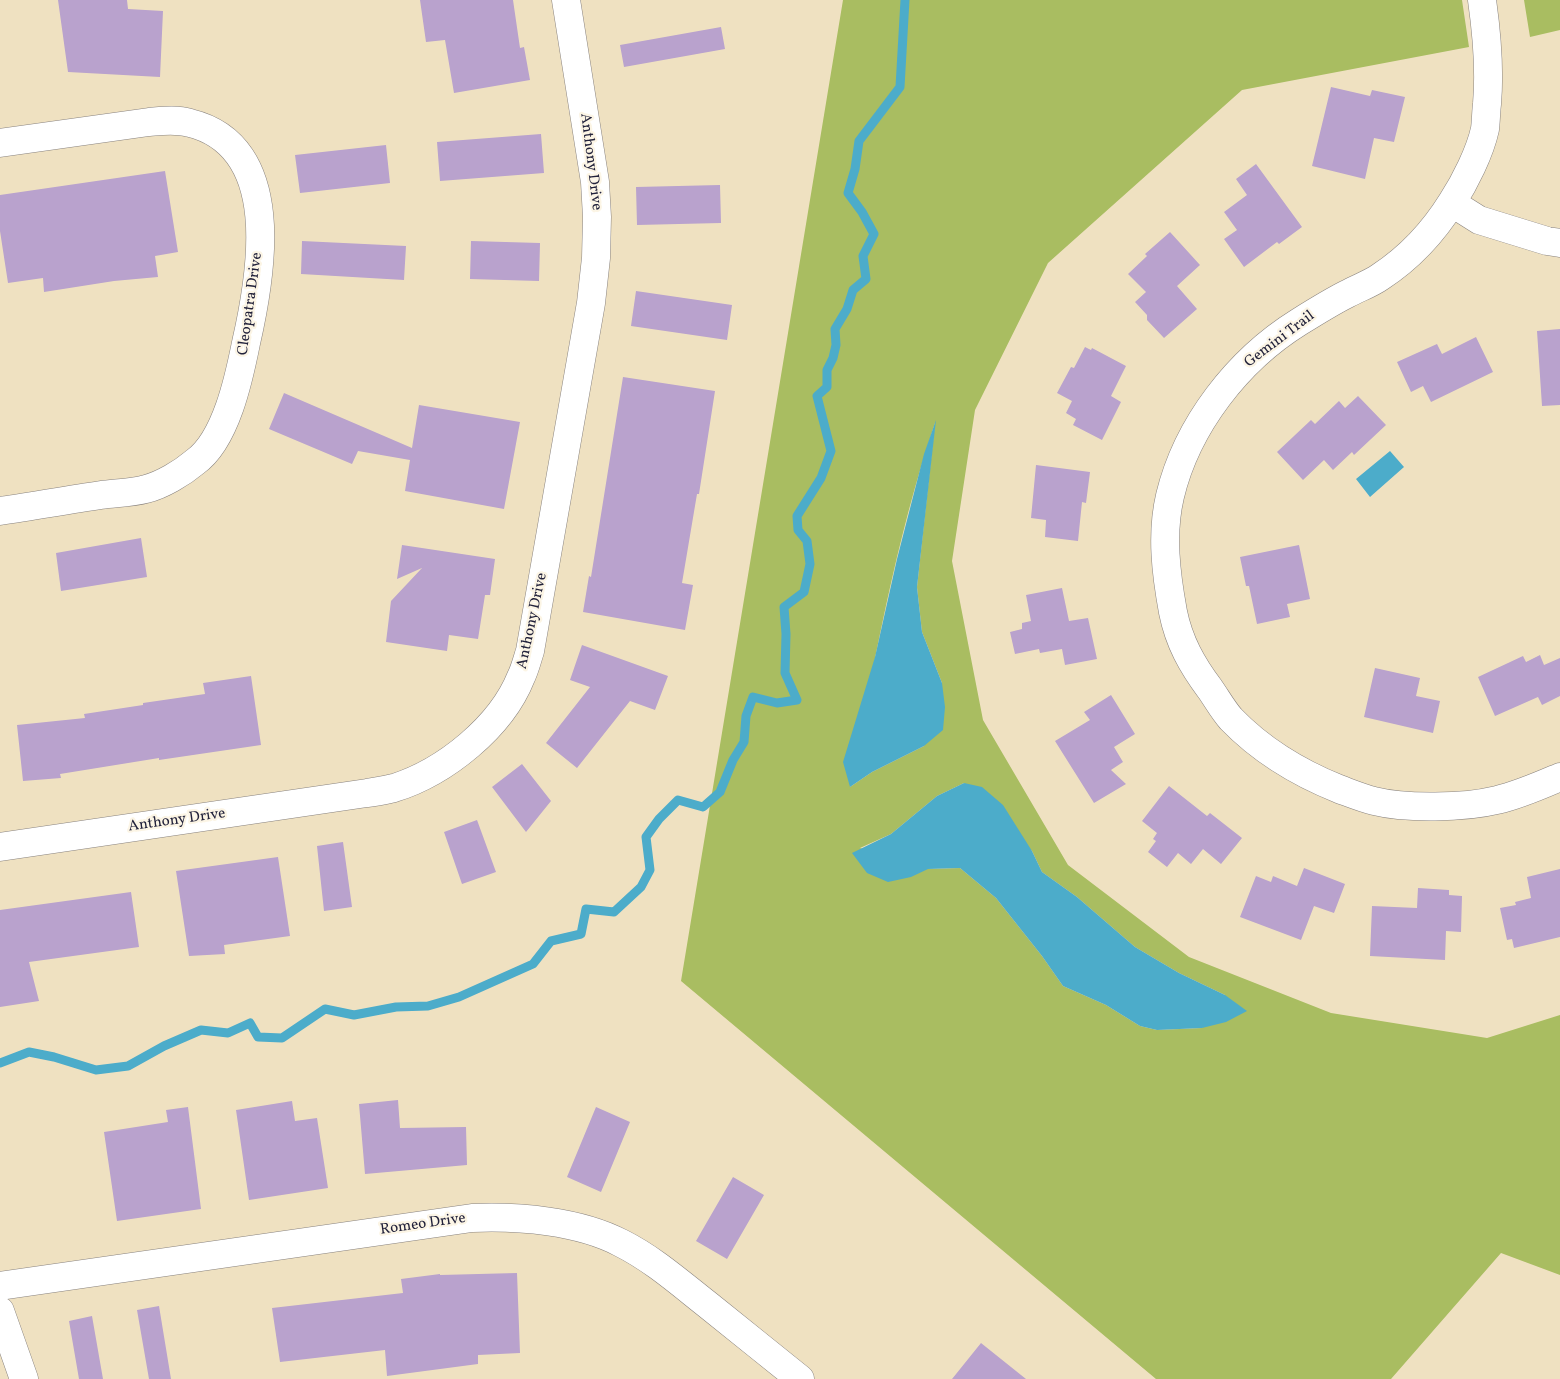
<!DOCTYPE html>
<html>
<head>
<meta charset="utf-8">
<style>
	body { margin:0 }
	canvas { display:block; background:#efe1c1 }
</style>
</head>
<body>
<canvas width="1560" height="1379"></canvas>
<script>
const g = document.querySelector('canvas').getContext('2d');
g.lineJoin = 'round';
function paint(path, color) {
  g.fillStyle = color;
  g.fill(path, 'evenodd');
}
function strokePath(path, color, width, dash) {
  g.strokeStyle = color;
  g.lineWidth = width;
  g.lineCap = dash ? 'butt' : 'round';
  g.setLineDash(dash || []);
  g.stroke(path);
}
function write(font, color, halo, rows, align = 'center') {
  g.font = font + ' Vollkorn,serif';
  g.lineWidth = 4.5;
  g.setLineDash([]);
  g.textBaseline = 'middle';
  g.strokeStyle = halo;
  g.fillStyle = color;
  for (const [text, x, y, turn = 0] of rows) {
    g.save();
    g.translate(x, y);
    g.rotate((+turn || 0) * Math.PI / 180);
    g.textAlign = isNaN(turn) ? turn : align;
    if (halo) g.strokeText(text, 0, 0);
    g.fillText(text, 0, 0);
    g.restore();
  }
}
paint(new Path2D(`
	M 843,0 L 1462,0 L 1469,47 L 1242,90 L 1048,263 L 975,410 L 952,561 L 983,720 L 1068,865 L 1189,957 L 1331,1013 L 1487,1038 L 1560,1015 L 1560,1275 L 1501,1253 L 1391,1379 L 1156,1379 L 681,981 ZM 935,423 L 917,587 L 922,632 L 942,683 L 924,746 L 872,772 L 850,787 C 874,665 895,541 935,423 ZM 964,783 L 1032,851 L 1042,872 L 1077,897 L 1135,947 L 1179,973 L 1225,995 L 1202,1028 L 1157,1030 L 1140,1026 L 1106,1005 L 1063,986 L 1042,956 L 996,898 L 960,868 L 928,869 L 860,848 L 891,834 L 937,796 Z
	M 1524,0 L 1560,0 L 1560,30 L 1530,37 Z`), '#a9bd61');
paint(new Path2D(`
	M 936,420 L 917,587 L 922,632 L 942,683 L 945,707 L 943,730 L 924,746 L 872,772 L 850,787 L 843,762 L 875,657 L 897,559 L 924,454 Z
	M 1390,451 L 1404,467 L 1370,497 L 1356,479 Z
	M 964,783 L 982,787 L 1003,805 L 1032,851 L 1042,872 L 1077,897 L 1135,947 L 1179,973 L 1225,995 L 1247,1011 L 1226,1022 L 1202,1028 L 1157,1030 L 1140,1026 L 1106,1005 L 1063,986 L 1042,956 L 996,898 L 960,868 L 928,869 L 911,877 L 888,882 L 867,873 L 852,853 L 891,834 L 937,796 Z`), '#4cacca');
strokePath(new Path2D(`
	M 0,1063 L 29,1052 L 54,1057 L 96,1070 L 128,1066 L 164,1046 L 201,1030 L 228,1033 L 250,1023 L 258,1037 L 282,1038 L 325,1009 L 354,1015 L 396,1007 L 428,1006 L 459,997 L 533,964 L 551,941 L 581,934 L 586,909 L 614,912 L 641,887 L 650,870 L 646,837 L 659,819 L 678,800 L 703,807 L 720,792 L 733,760 L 744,742 L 746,716 L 753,697 L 777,703 L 797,700 L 785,673 L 786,634 L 784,607 L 804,592 L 810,564 L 807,541 L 798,530 L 797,516 L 821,478 L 831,451 L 817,396 L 827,387 L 827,370 L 833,358 L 836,345 L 835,329 L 847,309 L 853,290 L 866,279 L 863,256 L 874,234 L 862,212 L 848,193 L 855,169 L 859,141 L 900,87 L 905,0`), '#4cacca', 9);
paint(new Path2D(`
	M 58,0 L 127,0 L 128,9 L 163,11 L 160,77 L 68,72 Z
	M 420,0 L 513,0 L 520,48 L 524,47 L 530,80 L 454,93 L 445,40 L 426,42 Z
	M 721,27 L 725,49 L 624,67 L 620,45 Z
	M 1331,87 L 1370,96 L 1372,90 L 1405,97 L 1394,142 L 1374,138 L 1365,179 L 1312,166 Z
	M 541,134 L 544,173 L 440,181 L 437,142 Z
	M 386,145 L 390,183 L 300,193 L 295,155 Z
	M 1256,164 L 1302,227 L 1279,244 L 1277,242 L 1244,267 L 1224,239 L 1237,230 L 1224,212 L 1247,195 L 1236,179 Z
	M 165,171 L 178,252 L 155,256 L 158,277 L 114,281 L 44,292 L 43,278 L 8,283 L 0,231 L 0,195 Z
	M 720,185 L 721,223 L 637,225 L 636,187 Z
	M 1170,232 L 1200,265 L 1177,286 L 1197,309 L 1164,338 L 1147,320 L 1147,315 L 1135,302 L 1146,292 L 1128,274 L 1147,256 L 1145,254 Z
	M 302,241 L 406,246 L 404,280 L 301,274 Z
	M 471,241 L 540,243 L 539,281 L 470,279 Z
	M 636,291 L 732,305 L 727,340 L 631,326 Z
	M 1560,329 L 1560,405 L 1542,406 L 1537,331 Z
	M 1476,337 L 1493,372 L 1431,402 L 1423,386 L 1411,392 L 1397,362 L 1437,344 L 1442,354 Z
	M 1085,347 L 1091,350 L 1092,348 L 1126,366 L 1111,396 L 1121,402 L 1102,440 L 1073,425 L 1076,419 L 1066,413 L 1072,401 L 1057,393 L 1071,367 L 1074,368 Z
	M 623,377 L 715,391 L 699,494 L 697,494 L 682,583 L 693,585 L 685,630 L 583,612 L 589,576 L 591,577 Z
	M 284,393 L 412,448 L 419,405 L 520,422 L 504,509 L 405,491 L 410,460 L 358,451 L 352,464 L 269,429 Z
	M 1358,396 L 1386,425 L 1354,455 L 1352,452 L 1333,470 L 1324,460 L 1303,480 L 1277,452 L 1311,420 L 1315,424 L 1339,401 L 1345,408 Z
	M 1036,465 L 1090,472 L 1086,503 L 1082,502 L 1078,541 L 1045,537 L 1046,520 L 1031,518 Z
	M 141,538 L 147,577 L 61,591 L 56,553 Z
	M 402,545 L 495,559 L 490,595 L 485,595 L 478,639 L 449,635 L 447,651 L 386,642 L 391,601 L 422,568 L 397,579 Z
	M 1299,545 L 1310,599 L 1287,604 L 1290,617 L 1257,624 L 1249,586 L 1246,586 L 1240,557 Z
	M 1062,588 L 1069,621 L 1088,618 L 1097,659 L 1065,665 L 1062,649 L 1040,653 L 1039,649 L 1015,654 L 1010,632 L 1022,629 L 1022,623 L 1031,621 L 1026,595 Z
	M 582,645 L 668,676 L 655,710 L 630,701 L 577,768 L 546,743 L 590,687 L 570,680 Z
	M 1540,655 L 1544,665 L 1560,658 L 1560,696 L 1542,705 L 1538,697 L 1495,716 L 1478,677 L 1523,656 L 1526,662 Z
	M 1375,668 L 1420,678 L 1416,696 L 1440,701 L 1433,733 L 1364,717 Z
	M 251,676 L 261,745 L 159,760 L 159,758 L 60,774 L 61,778 L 23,781 L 17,725 L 85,718 L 84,714 L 143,705 L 143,703 L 205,694 L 203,683 Z
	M 1111,695 L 1135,734 L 1114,747 L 1123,762 L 1111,770 L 1126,784 L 1094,803 L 1055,741 L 1090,720 L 1084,712 Z
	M 522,764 L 551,801 L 526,832 L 492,787 Z
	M 1169,786 L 1207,816 L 1210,813 L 1242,838 L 1221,864 L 1203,849 L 1191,864 L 1178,853 L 1167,867 L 1148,852 L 1156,841 L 1153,839 L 1157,833 L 1142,821 Z
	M 477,820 L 496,872 L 462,884 L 444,832 Z
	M 343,842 L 352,907 L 324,911 L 317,846 Z
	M 278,857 L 290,936 L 224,945 L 225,954 L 189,956 L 176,871 Z
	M 1304,868 L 1345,884 L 1334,913 L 1314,906 L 1301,940 L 1240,917 L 1256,876 L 1271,882 L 1273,876 L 1297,886 Z
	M 1560,869 L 1560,937 L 1514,948 L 1512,939 L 1507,940 L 1500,908 L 1516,905 L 1515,902 L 1531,898 L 1527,877 Z
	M 1418,888 L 1449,890 L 1449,895 L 1462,896 L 1461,932 L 1446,931 L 1445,960 L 1370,956 L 1372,906 L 1417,908 Z
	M 131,892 L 139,947 L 29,962 L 39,1001 L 0,1007 L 0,910 Z
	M 398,1100 L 400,1128 L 466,1127 L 467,1165 L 365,1174 L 359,1104 Z
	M 292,1101 L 295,1121 L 317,1118 L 328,1188 L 249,1200 L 236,1110 Z
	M 188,1107 L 201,1209 L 117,1221 L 104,1132 L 168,1122 L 166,1110 Z
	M 596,1107 L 630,1122 L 601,1192 L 567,1177 Z
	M 733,1177 L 764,1195 L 727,1259 L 696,1241 Z
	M 517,1273 L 520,1353 L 478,1355 L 478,1364 L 387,1376 L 385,1350 L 280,1362 L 272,1308 L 403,1293 L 401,1279 L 440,1274 L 440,1275 Z
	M 159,1306 L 171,1379 L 149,1379 L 137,1310 Z
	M 92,1316 L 103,1379 L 79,1379 L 69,1321 Z
	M 981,1343 L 1026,1379 L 952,1379 Z`), '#b9a2cd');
const minor = new Path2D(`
	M 1482,0 C 1487,35 1490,69 1487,104 C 1486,112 1486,121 1485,129 C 1480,152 1465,182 1452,202 C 1434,231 1409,258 1380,277 C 1370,284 1358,288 1347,294 C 1331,302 1315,312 1299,322 C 1238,360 1187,425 1170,496 C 1161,534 1166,574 1173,612 C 1179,642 1192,665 1210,689 C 1217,699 1223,710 1231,719 C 1261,750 1299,773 1339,789 C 1350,793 1362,798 1374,801 C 1406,809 1464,808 1497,800 C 1519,795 1539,786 1560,777
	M 0,143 L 149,122 C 162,121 176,119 190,123 C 284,146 262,273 246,343 C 239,378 226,440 195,462 C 182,473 162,485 146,489 C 131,493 115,493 101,495 C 67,500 34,506 0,511
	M 1452,203 L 1479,220 L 1547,241 L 1560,243
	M 0,847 L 367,793 C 376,792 385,790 394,788 C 445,772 501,727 521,677 C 525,669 527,660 530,651 L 591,303 L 596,258 L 597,217 L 595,182 L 566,0
	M 0,1286 L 472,1218 C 519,1216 579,1221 621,1243 C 653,1259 680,1283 708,1305 C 739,1330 769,1354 800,1379
	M 0,1311 L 24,1379`);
strokePath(minor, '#88827e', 29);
strokePath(minor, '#fff', 28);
write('15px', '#22223b', '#fcf5e5', [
	["Anthony Drive",590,162,83],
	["Cleopatra Drive",251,304,-82],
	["Gemini Trail",1280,340,-37],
	["Anthony Drive",533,621,-78],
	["Anthony Drive",177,821,-8],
	["Romeo Drive",423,1225,-8]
]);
</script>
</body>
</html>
